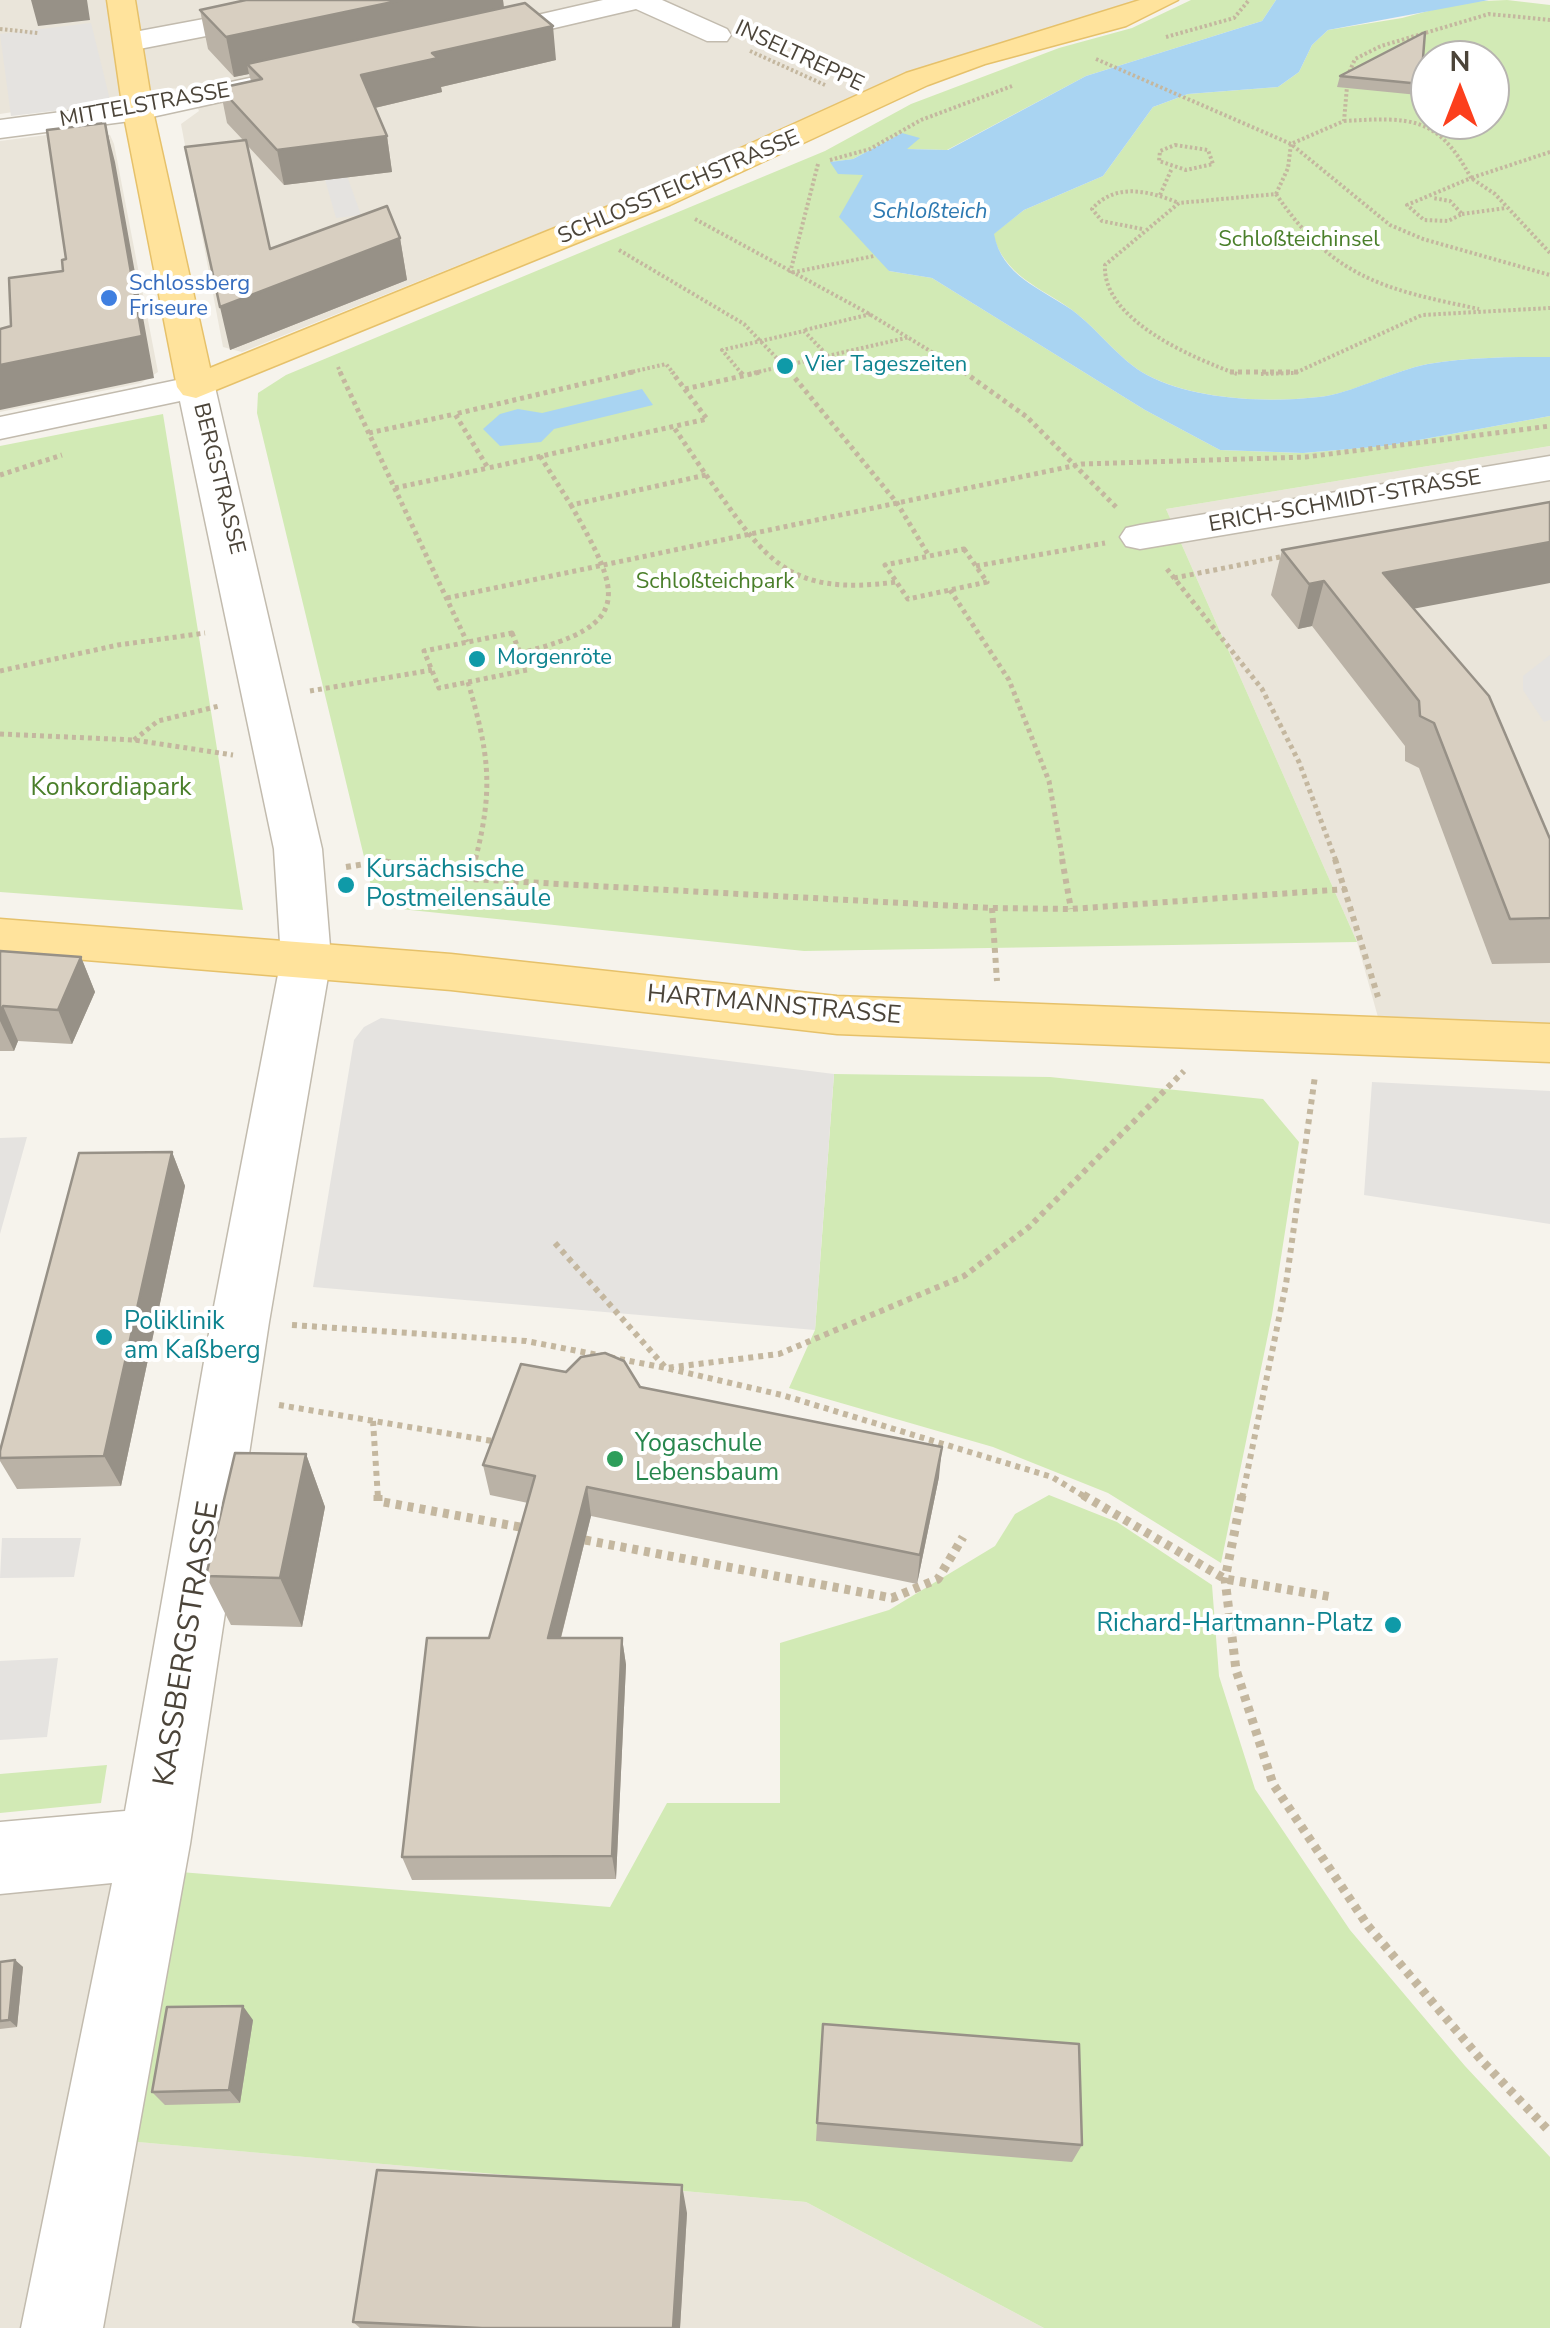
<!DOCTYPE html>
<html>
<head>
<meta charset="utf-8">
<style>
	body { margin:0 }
	#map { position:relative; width:1550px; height:2328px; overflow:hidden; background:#f6f3ec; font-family:"Nunito Sans",sans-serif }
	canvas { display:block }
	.north { position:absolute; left:1410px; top:40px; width:100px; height:100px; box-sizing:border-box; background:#fff; border:2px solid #b7b4b0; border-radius:50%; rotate:0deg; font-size:28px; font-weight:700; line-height:40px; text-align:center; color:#4b4439 }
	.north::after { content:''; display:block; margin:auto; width:35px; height:45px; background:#fc3f1d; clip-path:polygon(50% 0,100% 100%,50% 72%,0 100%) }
</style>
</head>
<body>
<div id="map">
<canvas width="1550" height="2328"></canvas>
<div class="north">N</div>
</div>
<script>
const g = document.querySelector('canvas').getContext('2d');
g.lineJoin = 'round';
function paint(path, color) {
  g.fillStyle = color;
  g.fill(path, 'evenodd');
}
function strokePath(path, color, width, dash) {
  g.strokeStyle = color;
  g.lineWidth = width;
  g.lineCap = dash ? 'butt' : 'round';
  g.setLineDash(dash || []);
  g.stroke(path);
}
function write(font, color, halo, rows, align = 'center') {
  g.font = font + ' "Nunito Sans",sans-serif';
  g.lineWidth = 8;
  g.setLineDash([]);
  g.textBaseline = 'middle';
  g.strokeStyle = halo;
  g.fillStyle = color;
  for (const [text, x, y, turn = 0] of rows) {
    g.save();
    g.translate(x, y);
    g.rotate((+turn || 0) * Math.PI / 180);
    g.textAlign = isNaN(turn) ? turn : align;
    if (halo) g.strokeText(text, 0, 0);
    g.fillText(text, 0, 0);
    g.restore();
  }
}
paint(new Path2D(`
	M 0,0 L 1151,0 L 968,53 L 889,81 L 681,176 L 242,352 L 223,347 L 181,124 L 199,111 L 191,90 L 169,88 L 0,114 Z
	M 85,130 L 110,135 L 114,144 L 158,372 L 141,383 L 0,412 L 0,141 Z
	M 1550,446 L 1550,1033 L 1381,1028 L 1357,942 L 1166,509 Z
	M 168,1871 L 128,2141 L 806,2202 L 1044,2328 L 0,2328 L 0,1893 Z`), '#eae5da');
paint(new Path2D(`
	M 1191,0 L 1276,0 L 1262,21 L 1086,76 L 947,150 L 905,149 L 902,133 L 853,159 L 831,162 L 863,175 L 889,271 L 932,278 L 1145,410 L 1220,450 L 1303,453 L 1386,446 L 1550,416 L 1550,446 L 1166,509 L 1357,942 L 804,951 L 391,908 L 373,894 L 257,413 L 258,393 L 286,375 L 825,151 L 911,104 L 1059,48 L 1132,28 Z
	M 1507,0 L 1550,5 L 1550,357 C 1510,357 1468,357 1428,364 C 1392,371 1351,394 1319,397 C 1267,403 1195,400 1147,375 C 1119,360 1098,329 1072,310 C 1040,287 1004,276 993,234 L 1024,210 L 1103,176 L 1153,107 L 1188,94 L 1278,87 L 1299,72 L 1312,45 L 1328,30 L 1402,18 L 1462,2 ZM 1430,60 L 1490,60 L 1490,120 L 1430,120 Z
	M 163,414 L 243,910 L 0,892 L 0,446 Z
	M 834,1074 L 1050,1077 L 1263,1099 L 1299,1142 L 1272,1315 L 1221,1563 L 1108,1493 L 993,1447 L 789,1388 L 815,1330 Z
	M 1049,1495 L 1117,1522 L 1212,1585 L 1219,1676 L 1255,1789 L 1350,1930 L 1465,2066 L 1550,2157 L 1550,2328 L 1044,2328 L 806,2202 L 127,2141 L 168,1871 L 610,1907 L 667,1803 L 780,1803 L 780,1643 L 889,1610 L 995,1546 L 1015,1514 Z
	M 107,1765 L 101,1803 L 0,1813 L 0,1774 Z`), '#d2eab5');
paint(new Path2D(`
	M 91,23 L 111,104 L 11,116 L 0,34 Z
	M 346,173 L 361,215 L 336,218 L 324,176 Z
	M 1550,655 L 1550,720 L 1544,722 L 1523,690 L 1523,676 Z
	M 381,1018 L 834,1074 L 815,1330 L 313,1287 L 354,1040 L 364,1027 Z
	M 1372,1082 L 1550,1091 L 1550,1224 L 1364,1195 Z
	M 27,1137 L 0,1234 L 0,1138 Z
	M 2,1538 L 81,1538 L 74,1577 L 0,1578 Z
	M 58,1658 L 47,1737 L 0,1740 L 0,1661 Z`), '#e5e3e0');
paint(new Path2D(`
	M 1276,0 L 1489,0 L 1328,30 L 1312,45 L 1299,72 L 1278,87 L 1188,94 L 1153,107 L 1103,176 L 1024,210 L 994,234 C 1002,276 1040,288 1072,310 C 1098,329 1119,360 1147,375 C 1194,400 1267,403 1319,397 C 1350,394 1392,371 1428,364 C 1468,357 1510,357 1550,357 L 1550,416 L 1386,446 L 1303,453 L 1220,450 L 1145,410 L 932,278 L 889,271 L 839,217 L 863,175 L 838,174 L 830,162 L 853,159 L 902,133 L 920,138 L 907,149 L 948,150 L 1086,76 L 1262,21 Z
	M 642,389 L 653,405 L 554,429 L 541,442 L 500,446 L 483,429 L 500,414 L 518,409 L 542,413 Z`), '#a9d4f2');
const minor = new Path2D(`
	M 305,0 L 364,0 L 350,8 L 129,51 L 114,42 L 129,33 Z
	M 603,0 L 662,0 L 727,29 L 731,35 L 727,41 L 707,41 L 636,9 L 473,47 L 459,38 L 463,32 Z
	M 296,68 L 311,77 L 307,83 L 138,120 L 0,138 L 0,120 L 138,102 Z
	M 196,376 L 209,379 L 215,387 L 322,849 L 331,959 L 269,1322 L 190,1844 L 103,2328 L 21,2328 L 112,1883 L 0,1894 L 0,1822 L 125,1811 L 211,1322 L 281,959 L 274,849 L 180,401 L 0,439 L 0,417 Z
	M 1550,456 L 1550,480 L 1140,549 L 1126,546 L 1120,537 L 1126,528 L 1140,525 Z`);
const major = new Path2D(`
	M 107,0 L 135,0 L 153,111 L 210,368 L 646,191 L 906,73 L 1140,0 L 1178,0 L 1126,26 L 985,64 L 928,85 L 670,205 L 196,398 L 183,395 L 177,387 L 123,111 Z
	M 0,919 L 451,954 L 837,996 L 1550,1024 L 1550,1062 L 837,1034 L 451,990 L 0,953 Z`);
strokePath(minor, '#c2bbae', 3);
strokePath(major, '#e6c16a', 3);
strokePath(new Path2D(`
	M 0,29 L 38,33
	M 1166,37 L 1234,18 L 1249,0
	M 750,51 L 825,85
	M 1096,59 L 1291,144 L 1390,225 L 1423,239 L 1550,275
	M 1344,121 C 1411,117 1438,116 1471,178 L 1407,205 L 1424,220 L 1448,221 L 1462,214 L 1450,201 L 1433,198
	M 1175,145 L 1208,150 L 1213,164 L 1186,170 L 1159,161 L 1160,151 Z
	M 1550,152 L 1471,178 L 1495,194 L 1550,253
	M 830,160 L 870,149 L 921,120 L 1012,86
	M 818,164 L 790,273 L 874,256
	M 1276,194 L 1288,168 L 1291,144 L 1344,121 L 1348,75 L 1355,59 L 1381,46 L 1489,14 L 1550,20
	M 1276,194 C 1333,278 1383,289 1479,309
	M 1160,195 L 1172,168
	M 1462,214 L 1506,208
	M 695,219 L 866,312 L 968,374
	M 1142,229 L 1102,221 L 1092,209 C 1116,182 1149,191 1179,203
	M 619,250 L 744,324 L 792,374
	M 805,330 L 871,314
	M 338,367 L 341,374
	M 623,374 L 666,364 L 674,374
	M 742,374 L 722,350 L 804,331 L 828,356
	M 749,374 L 910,337
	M 1237,374 C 1193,358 1102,320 1105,265 L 1179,203 L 1276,194
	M 1261,374 L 1295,373 L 1422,315 L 1550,308`), '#c4b79f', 4, [2.5, 2.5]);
strokePath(new Path2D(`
	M 340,372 L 467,642
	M 633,372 L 455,414 L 488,468 L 707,419 L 672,372
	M 740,372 L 743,375
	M 790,372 L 897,503 L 929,556
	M 964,372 L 1027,417 L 1118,509
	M 1230,372 L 1298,372
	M 685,389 L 760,372
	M 369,433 L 455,414
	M 540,456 L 571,505 L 706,475 L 673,426
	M 0,475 L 62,455
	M 706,475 C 766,559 785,597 896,582
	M 395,488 L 488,468
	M 964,549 L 987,582 L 908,599 L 885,565 Z
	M 976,566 L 1105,543
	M 1167,569 L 1262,689 L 1299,762 L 1336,861
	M 1174,578 L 1285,556
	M 950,590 L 1009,680 L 1049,781 L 1063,861
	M 447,598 L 1082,464 L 1306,457 L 1550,426
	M 512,633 L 527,670 L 439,688 L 424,651 Z
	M 520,653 C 637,625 620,592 571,505
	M 0,671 L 118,645 L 205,633
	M 468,682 C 489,755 494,787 475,861
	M 310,691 L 432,670
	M 0,734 L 134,740 L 233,755
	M 134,740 L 158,721 L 219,706
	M 381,861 L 386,861`), '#c4b79f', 5, [4, 4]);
strokePath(new Path2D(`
	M 1062,859 L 1071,909
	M 1335,859 L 1378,997
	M 346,867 L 384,861 L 470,879 L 992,908 L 1071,909 L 1346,889
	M 470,879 L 475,859
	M 992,908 L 997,981
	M 555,1243 L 666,1368 L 782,1395 L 1052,1477 L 1087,1498
	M 292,1325 L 526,1341 L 666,1368 L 779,1354 L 964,1276 L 1029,1227 L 1184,1071
	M 279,1405 L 498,1442
	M 373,1421 L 378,1498
	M 1242,1498 L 1286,1284 L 1315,1076`), '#c4b79f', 6, [5, 5]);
strokePath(new Path2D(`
	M 378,1495 L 378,1501 L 525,1528
	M 1083,1495 L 1225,1579 L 1332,1597
	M 1242,1495 L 1225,1579 L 1236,1670 L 1273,1784 L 1368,1926 L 1483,2062 L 1550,2132
	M 585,1540 L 892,1598 L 938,1579 L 963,1537`), '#c4b79f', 9, [6, 6]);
paint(minor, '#fff');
paint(major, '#ffe39c');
paint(new Path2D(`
	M 246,0 L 503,0 L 504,8 L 556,60 L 441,87 L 442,92 L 375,108 L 387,136 L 392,172 L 284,185 L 247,145 L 270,249 L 400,238 L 407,280 L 230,350 L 243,140 L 227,123 L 220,88 L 251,81 L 249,74 L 234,77 L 208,49 L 200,10 Z
	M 1340,76 L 1421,84 L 1418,95 L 1337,87 Z
	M 1282,550 L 1414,609 L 1550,839 L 1550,963 L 1492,964 L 1419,768 L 1405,761 L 1405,746 L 1312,626 L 1298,629 L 1271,595 Z
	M 0,951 L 81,957 L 95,992 L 72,1044 L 18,1041 L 14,1051 L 0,1051 Z
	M 172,1152 L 185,1186 L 121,1486 L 17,1489 L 0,1461 L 0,1451 Z
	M 640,1387 L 939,1477 L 917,1584 L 591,1516 L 561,1638 L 622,1638 L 626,1665 L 616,1879 L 412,1880 L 402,1857 L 489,1638 L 528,1503 L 490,1495 L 483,1465 Z
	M 306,1454 L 325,1507 L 302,1627 L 231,1625 L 206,1576 Z
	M 15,1960 L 23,1967 L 17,2027 L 0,2029 L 0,1962 Z
	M 253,2020 L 240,2103 L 165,2105 L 152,2092 Z
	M 823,2024 L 1082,2145 L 1072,2162 L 816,2141 Z
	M 687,2213 L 680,2328 L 360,2328 L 353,2322 Z`), '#bab2a6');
paint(new Path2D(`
	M 31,0 L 87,0 L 90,20 L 38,26 Z
	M 402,0 L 503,0 L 505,18 L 247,64 L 249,74 L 234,77 L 226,37 Z
	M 553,26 L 556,60 L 441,87 L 442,92 L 366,110 L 361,75 L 432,53 Z
	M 105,123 L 115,162 L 154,378 L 0,410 L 0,365 L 142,336 Z
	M 387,136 L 392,172 L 284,185 L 277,150 Z
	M 400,238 L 407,280 L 230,350 L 220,307 Z
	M 1550,542 L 1550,583 L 1370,617 L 1383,573 Z
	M 1324,581 L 1312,626 L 1298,629 L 1309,584 Z
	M 81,957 L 95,992 L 72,1044 L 58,1010 Z
	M 3,1006 L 18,1041 L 14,1051 L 0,1021 L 0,1012 Z
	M 172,1152 L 185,1186 L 121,1486 L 104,1456 Z
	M 942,1447 L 939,1477 L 917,1584 L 920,1555 Z
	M 306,1454 L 325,1507 L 302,1627 L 280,1578 Z
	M 587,1487 L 591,1516 L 554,1665 L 548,1638 Z
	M 622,1638 L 626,1665 L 616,1879 L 612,1856 Z
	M 15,1960 L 23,1967 L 17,2027 L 9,2020 Z
	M 243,2006 L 253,2020 L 240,2103 L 229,2090 Z
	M 682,2185 L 687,2213 L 680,2328 L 673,2328 Z`), '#979187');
const building = new Path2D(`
	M 246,0 L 402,0 L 226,37 L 200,10 Z
	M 525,3 L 553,26 L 432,53 L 438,58 L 361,75 L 387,136 L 277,150 L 220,88 L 262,79 L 247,64 Z
	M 1425,32 L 1421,84 L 1340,76 Z
	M 105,123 L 142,336 L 0,365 L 0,329 L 11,326 L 9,278 L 63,271 L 62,260 L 66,259 L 47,130 Z
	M 246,140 L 270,249 L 387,206 L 400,238 L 220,307 L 185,147 Z
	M 1550,502 L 1550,542 L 1383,573 L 1489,696 L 1550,839 L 1550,918 L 1510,919 L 1434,723 L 1420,716 L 1419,701 L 1324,581 L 1309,584 L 1282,550 Z
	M 0,951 L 81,957 L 58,1010 L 3,1006 L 0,1012 Z
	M 172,1152 L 104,1456 L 0,1458 L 0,1451 L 79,1153 Z
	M 605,1353 L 624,1361 L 640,1387 L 942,1447 L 920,1555 L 587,1487 L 548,1638 L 622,1638 L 612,1856 L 402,1857 L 427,1638 L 489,1638 L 535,1476 L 483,1465 L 521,1364 L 566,1372 L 581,1357 Z
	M 235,1453 L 306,1454 L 280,1578 L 206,1576 Z
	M 15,1960 L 9,2020 L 0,2021 L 0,1962 Z
	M 243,2006 L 229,2090 L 152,2092 L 167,2007 Z
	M 823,2024 L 1079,2044 L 1082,2145 L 817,2123 Z
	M 377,2170 L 682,2185 L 673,2328 L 482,2328 L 353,2322 Z`);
paint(building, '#d8cfc1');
strokePath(building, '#979187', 2.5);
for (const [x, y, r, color] of [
	[109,298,10,"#3f7fe0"],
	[785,366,10,"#0f9aa8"],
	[477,659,10,"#0f9aa8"],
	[346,885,10,"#0f9aa8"],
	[104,1337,10,"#0f9aa8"],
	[615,1459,10,"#2e9e5b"],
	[1393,1625,10,"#0f9aa8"]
]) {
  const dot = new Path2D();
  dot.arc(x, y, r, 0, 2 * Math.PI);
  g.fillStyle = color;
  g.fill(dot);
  strokePath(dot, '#fff', 4);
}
write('22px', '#4b4439', '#fff', [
	["INSELTREPPE",799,57,25],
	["MITTELSTRASSE",145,106,-10],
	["SCHLOSSTEICHSTRASSE",679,188,-23],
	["BERGSTRASSE",218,479,76],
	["ERICH-SCHMIDT-STRASSE",1345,502,-10]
]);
write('italic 22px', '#2e7ab2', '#fff', [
	["Schloßteich",930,213]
]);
write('22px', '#4a7f2a', '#fff', [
	["Schloßteichinsel",1299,241],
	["Schloßteichpark",715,583]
]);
write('22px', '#366cbe', '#fff', [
	["Schlossberg",129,285],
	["Friseure",129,310]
], 'left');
write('22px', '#0d838f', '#fff', [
	["Vier Tageszeiten",805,366],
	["Morgenröte",497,659]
], 'left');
write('25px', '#4a7f2a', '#fff', [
	["Konkordiapark",111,789]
]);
write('25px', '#0d838f', '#fff', [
	["Kursächsische",366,871],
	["Postmeilensäule",366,900],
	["Poliklinik",124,1323],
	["am Kaßberg",124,1352],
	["Richard-Hartmann-Platz",1373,1625,"right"]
], 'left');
write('25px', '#4b4439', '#fff', [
	["HARTMANNSTRASSE",774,1006,5]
]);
write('25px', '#27864d', '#fff', [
	["Yogaschule",635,1445],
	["Lebensbaum",635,1474]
], 'left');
write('30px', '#4b4439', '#fff', [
	["KASSBERGSTRASSE",188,1644,-81]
]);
</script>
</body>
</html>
